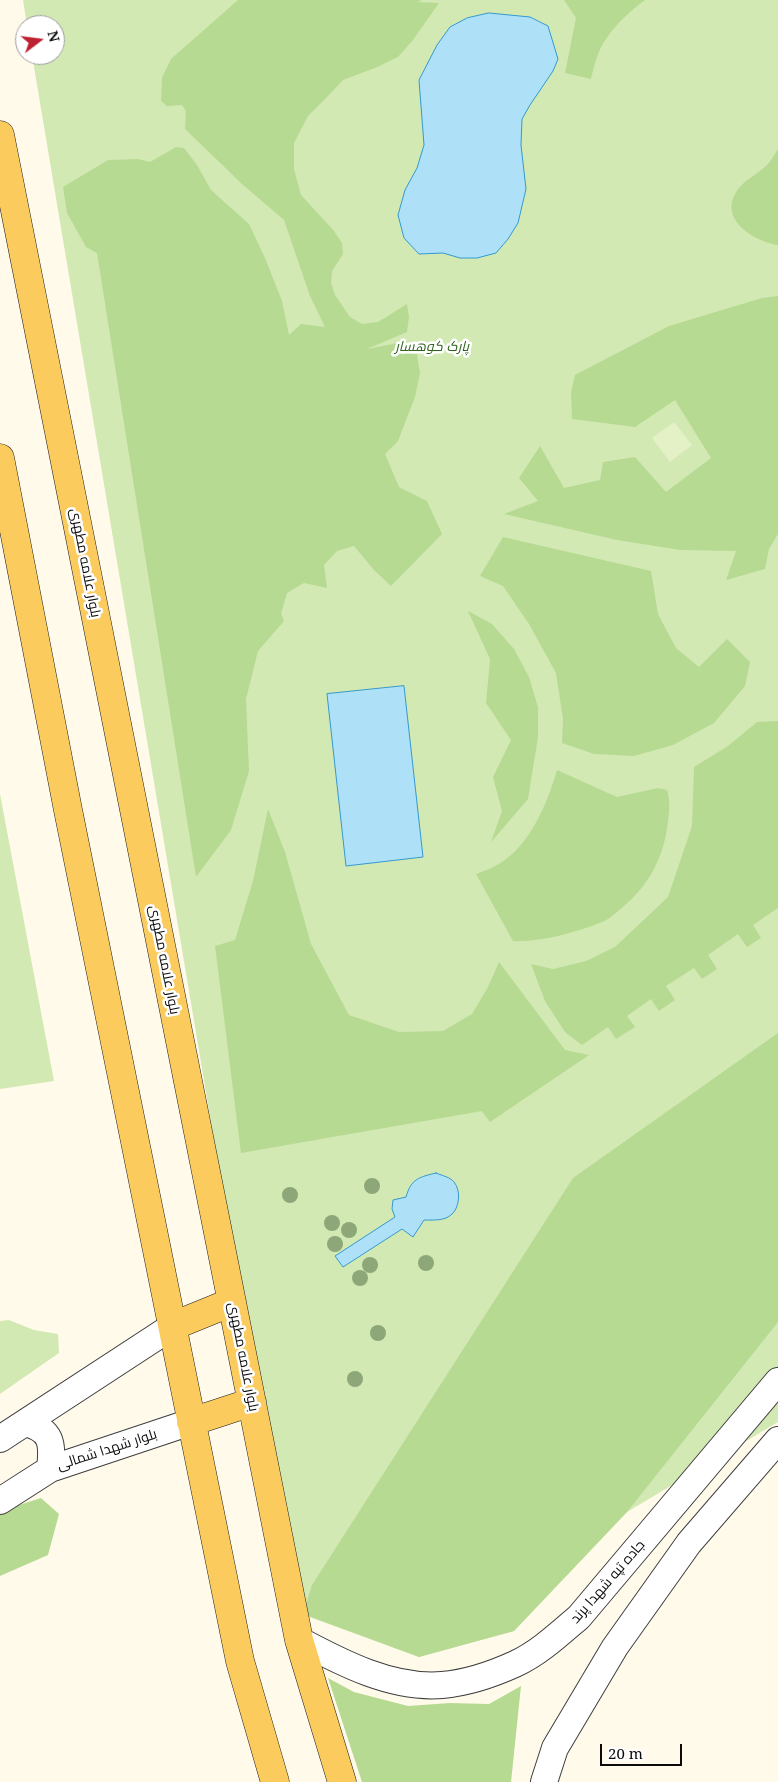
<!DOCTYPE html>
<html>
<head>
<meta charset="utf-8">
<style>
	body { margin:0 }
	#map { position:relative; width:778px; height:1782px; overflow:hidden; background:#fffaea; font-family:"Noto Serif",serif }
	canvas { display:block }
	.north { position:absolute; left:15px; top:15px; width:50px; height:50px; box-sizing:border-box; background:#fff; border:1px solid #9d9d9d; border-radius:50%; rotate:75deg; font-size:14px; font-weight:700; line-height:20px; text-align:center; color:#0b0b0b }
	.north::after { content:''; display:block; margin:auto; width:18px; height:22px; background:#bd2233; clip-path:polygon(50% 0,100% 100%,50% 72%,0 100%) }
	.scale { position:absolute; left:600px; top:1744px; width:82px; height:22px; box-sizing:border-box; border:2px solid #0b0b0b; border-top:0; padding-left:6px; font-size:15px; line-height:18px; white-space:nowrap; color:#0b0b0b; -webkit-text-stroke:4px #fff; paint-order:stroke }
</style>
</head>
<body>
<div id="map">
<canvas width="778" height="1782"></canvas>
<div class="north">N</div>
<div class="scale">20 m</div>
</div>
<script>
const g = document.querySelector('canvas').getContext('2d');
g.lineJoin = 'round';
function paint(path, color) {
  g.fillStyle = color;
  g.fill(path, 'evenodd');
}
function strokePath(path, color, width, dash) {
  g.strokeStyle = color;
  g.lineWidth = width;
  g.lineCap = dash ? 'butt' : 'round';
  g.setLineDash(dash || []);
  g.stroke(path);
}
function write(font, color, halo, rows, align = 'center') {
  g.font = font + ' "Noto Serif",Cairo,serif';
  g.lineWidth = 5;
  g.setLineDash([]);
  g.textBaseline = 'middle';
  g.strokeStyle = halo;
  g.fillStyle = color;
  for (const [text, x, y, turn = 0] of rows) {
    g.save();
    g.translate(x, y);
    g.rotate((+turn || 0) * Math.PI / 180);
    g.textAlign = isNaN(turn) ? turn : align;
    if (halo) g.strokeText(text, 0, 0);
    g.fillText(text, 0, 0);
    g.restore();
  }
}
paint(new Path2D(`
	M 23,0 L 778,0 L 778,1422 L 627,1512 L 514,1631 L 419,1657 L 293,1611 L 32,55 L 55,55 L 55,25 L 27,25 Z
	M 0,794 L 54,1081 L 0,1089 Z
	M 9,1320 L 34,1330 L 58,1334 L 59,1353 L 0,1394 L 0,1321 Z`), '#d3e9b4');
paint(new Path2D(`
	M 238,0 L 422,0 L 417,2 L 439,3 L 413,40 L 398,57 L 375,68 L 343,80 L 328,96 L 308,116 L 294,143 L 294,169 L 301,195 L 334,231 L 342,243 L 343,254 L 332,271 L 331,283 L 335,295 L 350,317 L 362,324 L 378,322 L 407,304 L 409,317 L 407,332 L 367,349 L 403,342 L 416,349 L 420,373 L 415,397 L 398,441 L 385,454 L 399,487 L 427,501 L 442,534 L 391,586 L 374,570 L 354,546 L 337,551 L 324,565 L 327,588 L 304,583 L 287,593 L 281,614 L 284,621 L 258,651 L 246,699 L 249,771 L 231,830 L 196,877 L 97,253 L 86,247 L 67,213 L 63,187 L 108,160 L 138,159 L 150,162 L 176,147 L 184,148 L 197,165 L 211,190 L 249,224 L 265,258 L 282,301 L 289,335 L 301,324 L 325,327 L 310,296 L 284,220 L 242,184 L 185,129 L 186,111 L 182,105 L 167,106 L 161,101 L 162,78 L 171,59 Z
	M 564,0 L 645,0 C 631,10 616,24 606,39 C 598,50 594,66 591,79 L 565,73 L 576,18 Z
	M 778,149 L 778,245 C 756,242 720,221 735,194 C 741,181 757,175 767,165 C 771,161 774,155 778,149 Z
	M 778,296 L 778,534 L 769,549 L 765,569 L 726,580 L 736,551 L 680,550 L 617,540 L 504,514 L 538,501 L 519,478 L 540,446 L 564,488 L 600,480 L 603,462 L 635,457 L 666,492 L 711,458 L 675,400 L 635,427 L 572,419 L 571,392 L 575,375 L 669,326 L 762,298 Z
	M 503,537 L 651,571 L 658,614 L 676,648 L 699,667 L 727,639 L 750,662 L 745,686 L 714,723 L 673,745 L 634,756 L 594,754 L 562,743 L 563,719 L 556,673 L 529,624 L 503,586 L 480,576 Z
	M 468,611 L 492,624 L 514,649 L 529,677 L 538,707 L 538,737 L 528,799 L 491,842 L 502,811 L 493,777 L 511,740 L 486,703 L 490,659 Z
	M 778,721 L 778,908 L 753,925 L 761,938 L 747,947 L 738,934 L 708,955 L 717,969 L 702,979 L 694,968 L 666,986 L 675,1000 L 659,1011 L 651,999 L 627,1016 L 635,1027 L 616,1039 L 608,1027 L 582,1045 L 565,1032 L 545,1001 L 531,964 L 553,969 L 586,961 L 615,947 L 668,897 L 692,826 L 694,767 L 728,746 L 757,722 Z
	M 557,770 L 617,797 L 658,788 L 667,790 C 671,803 669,815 667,828 C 662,863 645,890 618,911 C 613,915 608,920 602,922 C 588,928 573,932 558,936 C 543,939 528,942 513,941 L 476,874 C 483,871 490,869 497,865 C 529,848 548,802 557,770 Z
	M 268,809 L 285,852 L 311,944 L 349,1015 L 399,1032 L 443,1031 L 472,1014 L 488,987 L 499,962 L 565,1050 L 589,1055 L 490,1122 L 482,1111 L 241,1153 L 215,946 L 235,940 L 253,881 Z
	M 778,1033 L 778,1322 L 627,1512 L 514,1631 L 419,1657 L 303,1614 L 312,1585 L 573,1178 Z
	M 41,1498 L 59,1514 L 48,1555 L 0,1576 L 0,1511 Z
	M 328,1678 L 354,1692 L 408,1706 L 450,1703 L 489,1704 L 521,1686 L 511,1782 L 362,1782 Z`), '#b7da93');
paint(new Path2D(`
	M 674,422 L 692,445 L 670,462 L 652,438 Z`), '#e4f0c6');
const water = new Path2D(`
	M 489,13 L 530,17 L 548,26 L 558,59 L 553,71 L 530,105 L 522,119 L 521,145 L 526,189 L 518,223 L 508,239 L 496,253 L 477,258 L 460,258 L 443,253 L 419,254 L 404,238 L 398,215 L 405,190 L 417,168 L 424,145 L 419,80 L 437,45 L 450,27 L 467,18 Z
	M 404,686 L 423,857 L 346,866 L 327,694 Z
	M 436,1173 C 443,1176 450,1177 454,1182 C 461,1190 460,1208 451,1215 C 444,1221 433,1220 424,1220 L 413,1237 L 402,1229 L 343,1267 L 335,1256 L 395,1217 L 392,1209 L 393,1200 L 406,1197 C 411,1179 419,1177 436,1173 Z`);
paint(water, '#aee0f7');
strokePath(water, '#349acf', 1);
const minor = new Path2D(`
	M 25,1423 C 52,1430 53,1443 50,1469
	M 0,1439 L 173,1326
	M 0,1501 L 50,1469 L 191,1422
	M 299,1640 C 342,1663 392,1689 442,1685 C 466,1683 493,1674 515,1664 C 539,1653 559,1634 579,1617 L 778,1381
	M 544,1782 L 555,1748 L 615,1647 L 689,1543 L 778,1440`);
const major = new Path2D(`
	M 0,135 L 299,1640 L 342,1782
	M 0,458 L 68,810 L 240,1661 L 275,1782
	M 173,1326 L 232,1302
	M 191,1422 L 252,1402`);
strokePath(minor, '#3e3e3e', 28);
strokePath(major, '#1c1c1c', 29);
strokePath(minor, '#fff', 26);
strokePath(major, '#fbcb5e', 28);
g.fillStyle = '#8da778';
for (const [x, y] of [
	[372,1186],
	[290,1195],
	[332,1223],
	[349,1230],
	[335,1244],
	[426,1263],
	[370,1265],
	[360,1278],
	[378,1333],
	[355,1379]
]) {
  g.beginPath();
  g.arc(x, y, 8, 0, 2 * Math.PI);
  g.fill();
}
write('italic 14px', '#2f631b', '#fff', [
	["پارک کوهسار",432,347]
]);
write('14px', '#0b0b0b', '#fff', [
	["بلوار علامه مطهری",85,563,79],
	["بلوار علامه مطهری",164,960,79],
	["بلوار علامه مطهری",243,1357,79],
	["بلوار شهدا شمالی",107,1450,-18],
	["جاده تپه شهدا پرند",608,1582,-49]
]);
</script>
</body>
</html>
